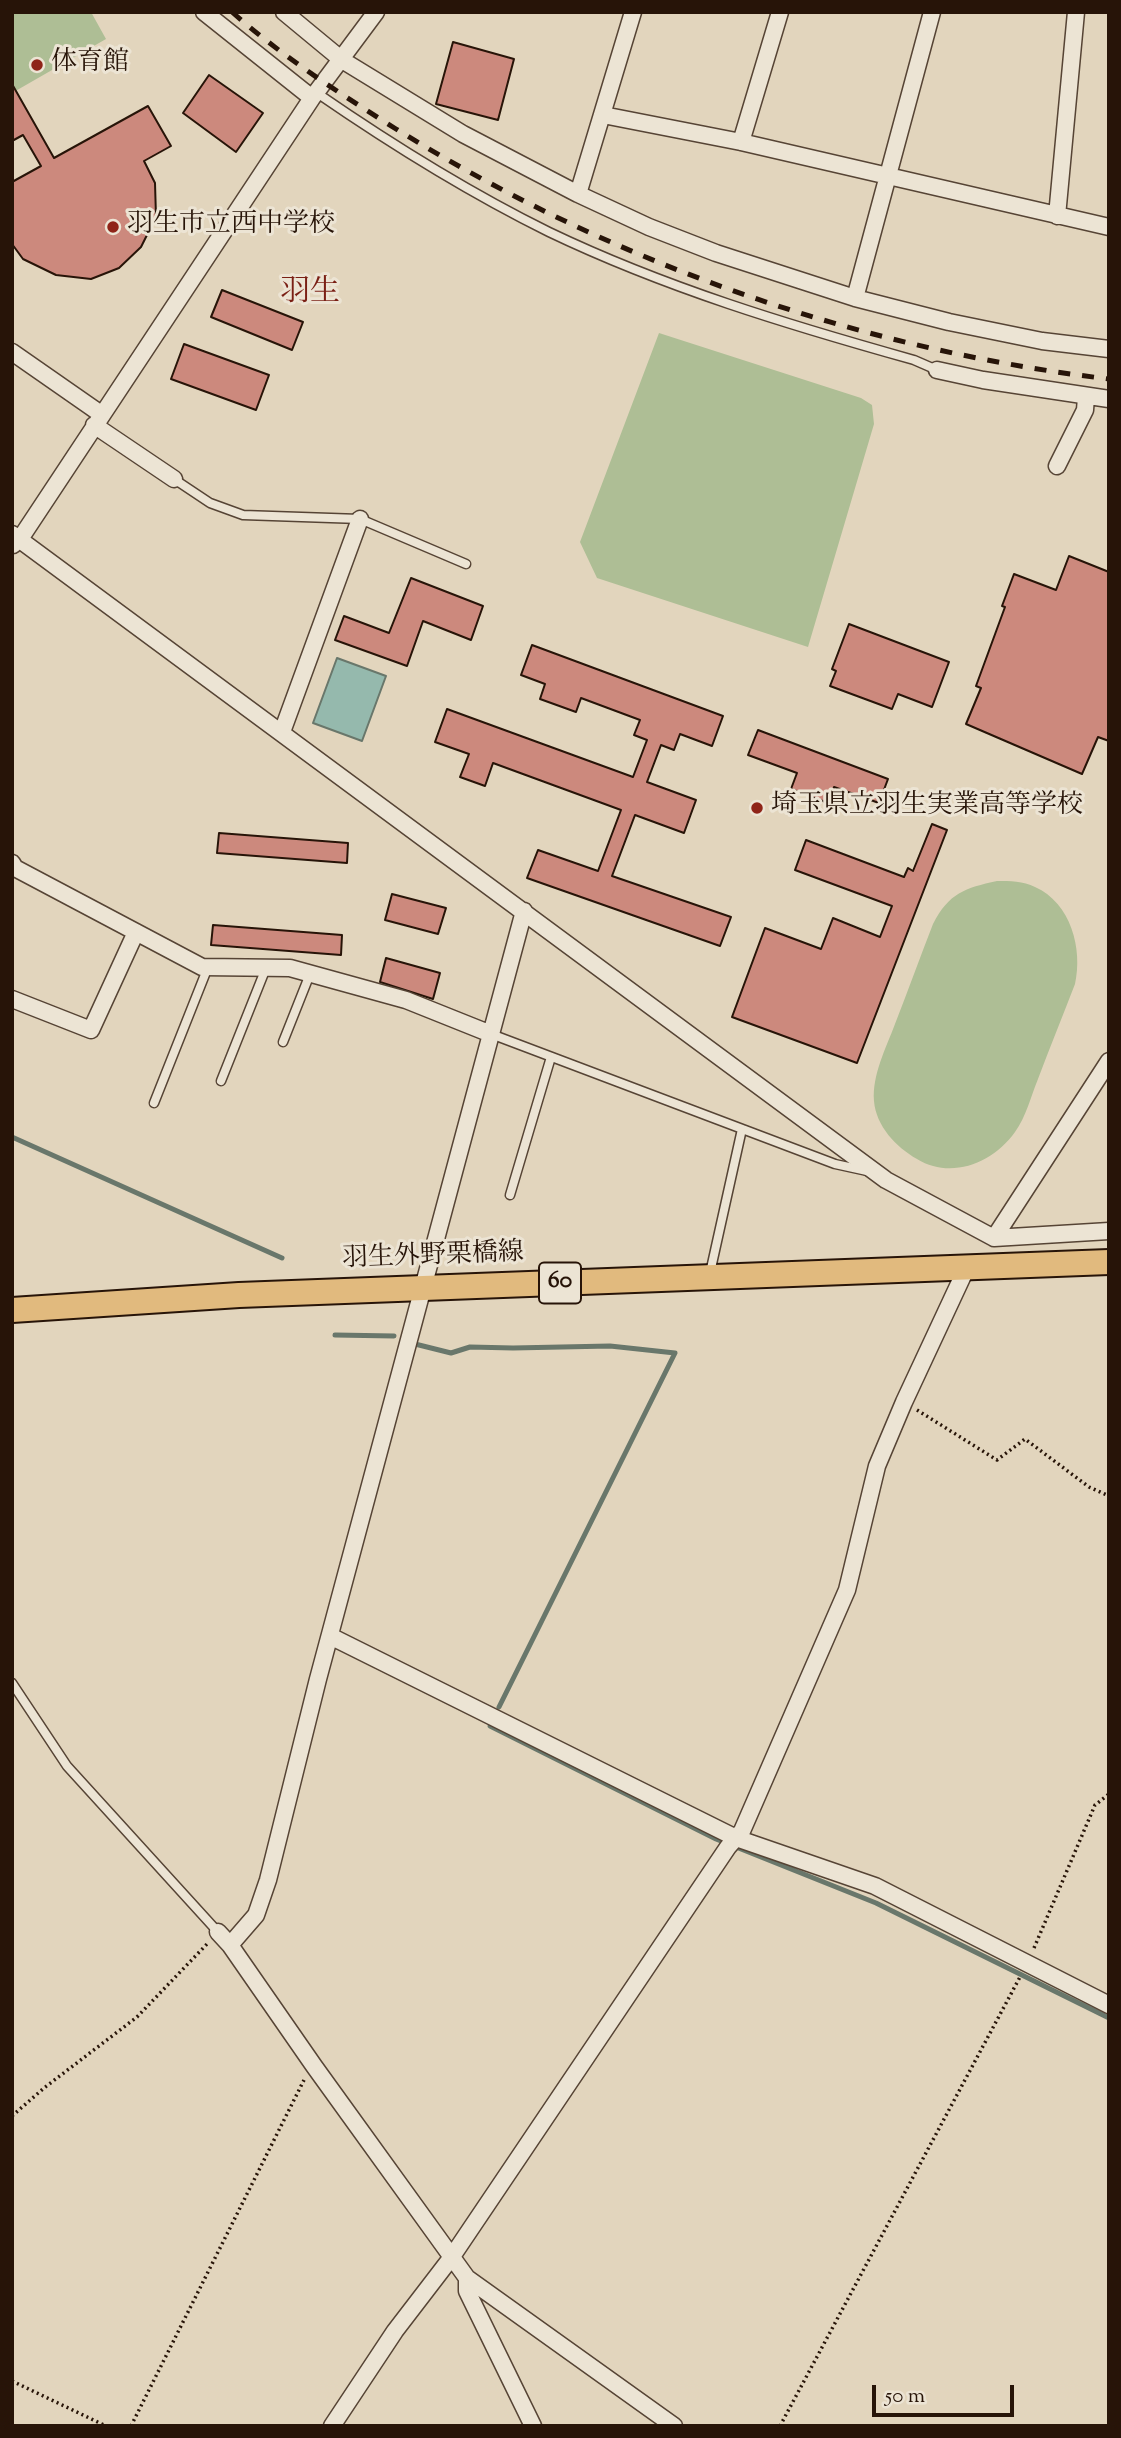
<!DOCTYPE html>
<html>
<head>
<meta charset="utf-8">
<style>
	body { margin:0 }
	#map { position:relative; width:1121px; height:2438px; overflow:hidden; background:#e2d5bd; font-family:"Sorts Mill Goudy",serif }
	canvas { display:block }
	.frame { position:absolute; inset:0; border:14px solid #271408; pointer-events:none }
	.scale { position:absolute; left:872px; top:2385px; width:142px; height:32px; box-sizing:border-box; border:4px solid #271408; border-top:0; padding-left:9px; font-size:21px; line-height:24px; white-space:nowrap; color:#271408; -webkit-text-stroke:5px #ece4d4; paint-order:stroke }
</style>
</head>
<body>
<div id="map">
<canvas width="1121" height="2438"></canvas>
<div class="frame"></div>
<div class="scale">50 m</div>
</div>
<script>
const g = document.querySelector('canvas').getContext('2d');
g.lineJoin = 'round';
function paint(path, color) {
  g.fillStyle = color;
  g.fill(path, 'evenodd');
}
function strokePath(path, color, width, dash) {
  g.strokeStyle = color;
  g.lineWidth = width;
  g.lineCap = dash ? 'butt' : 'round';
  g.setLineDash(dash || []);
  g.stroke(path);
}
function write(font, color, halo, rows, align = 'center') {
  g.font = font + ' "Sorts Mill Goudy","Noto Serif JP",serif';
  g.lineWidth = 6;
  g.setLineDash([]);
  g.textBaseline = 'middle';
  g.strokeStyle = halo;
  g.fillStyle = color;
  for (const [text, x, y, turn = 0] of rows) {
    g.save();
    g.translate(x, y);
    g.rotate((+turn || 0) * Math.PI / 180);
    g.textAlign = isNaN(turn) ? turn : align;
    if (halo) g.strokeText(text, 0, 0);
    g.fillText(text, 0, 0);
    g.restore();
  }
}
paint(new Path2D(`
	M 12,12 L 91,12 L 106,39 L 12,93 Z
	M 659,333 L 861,398 L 872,405 L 874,424 L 808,647 L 597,578 L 580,542 Z
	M 997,881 C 1010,881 1023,881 1035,887 C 1071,903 1083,949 1075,984 C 1063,1015 1050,1047 1038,1079 C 1031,1096 1026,1117 1015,1132 C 993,1163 951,1180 917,1159 C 896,1147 876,1126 874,1101 C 872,1075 886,1048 895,1024 C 908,991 920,957 933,924 C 949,893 965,888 997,881 Z`), '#aebe95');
const water = new Path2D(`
	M 337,658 L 386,676 L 362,741 L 313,723 Z`);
paint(water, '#95b9ad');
strokePath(water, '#69776b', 2);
strokePath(new Path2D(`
	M 12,1137 L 282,1258
	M 335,1335 L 394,1336
	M 415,1344 L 451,1353 L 470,1347 L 513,1348 L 610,1346 L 675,1353 L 499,1707
	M 491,1723 L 490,1726 L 716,1839 L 876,1903 L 1109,2018`), '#69776b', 5);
const building = new Path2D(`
	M 453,42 L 514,59 L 498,120 L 436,104 Z
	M 209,75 L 263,113 L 236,152 L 183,113 Z
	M 12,84 L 54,158 L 148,106 L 171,146 L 144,161 L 155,183 L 156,217 L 141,247 L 119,268 L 91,279 L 56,275 L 23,259 L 12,244 L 12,182 L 41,166 L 23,135 L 12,141 Z
	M 222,290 L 303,322 L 292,350 L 211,317 Z
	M 184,344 L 269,375 L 256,410 L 171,379 Z
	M 1069,556 L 1109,572 L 1109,741 L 1098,737 L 1082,774 L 966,724 L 981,688 L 976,686 L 1005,607 L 1002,606 L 1014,574 L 1056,590 Z
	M 411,578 L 483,606 L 471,640 L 423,621 L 407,666 L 335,640 L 344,616 L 389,633 Z
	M 849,624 L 949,662 L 932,707 L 898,694 L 892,709 L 830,686 L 836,671 L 832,669 Z
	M 532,645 L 723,716 L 712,746 L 680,734 L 674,750 L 661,745 L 647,782 L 696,800 L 684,833 L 635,815 L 612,876 L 731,917 L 720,946 L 527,878 L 538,850 L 598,871 L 621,810 L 493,763 L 485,786 L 460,777 L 469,754 L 435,742 L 447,709 L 633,777 L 647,740 L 634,735 L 640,720 L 581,698 L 576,712 L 540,699 L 545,684 L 521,675 Z
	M 758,730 L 888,779 L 879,803 L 834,787 L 828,803 L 791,789 L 797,773 L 748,755 Z
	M 932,824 L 947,830 L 857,1063 L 732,1017 L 765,928 L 821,949 L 833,918 L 880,937 L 892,906 L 795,870 L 806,840 L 904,877 L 908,868 L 913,871 Z
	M 219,833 L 348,843 L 347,863 L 217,853 Z
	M 392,894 L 446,908 L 438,934 L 385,920 Z
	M 213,925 L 342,935 L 341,955 L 211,945 Z
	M 386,958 L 440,973 L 433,999 L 380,982 Z`);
paint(building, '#cc897d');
strokePath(building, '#271408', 2);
const lane = new Path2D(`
	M 317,93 C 391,144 468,192 549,232 C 666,288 789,325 914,360 L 937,370
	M 174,479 L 210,503 L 243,515 L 360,519 L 466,564
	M 491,1034 L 835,1164 L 867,1171
	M 283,1042 L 310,974
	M 221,1081 L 266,968
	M 154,1103 L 208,967
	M 510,1195 L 551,1057
	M 710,1273 L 742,1129
	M 12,1683 L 67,1766 L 218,1932`);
const street = new Path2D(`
	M 204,12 L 312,98
	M 284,12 L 342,60 L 463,134 L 578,194 L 649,227 L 716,253 L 855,298 L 949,322 L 1042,341 L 1109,349
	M 603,115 L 741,142 L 1109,227
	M 741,142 L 780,12
	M 578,194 L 633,12
	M 1057,216 L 1076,12
	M 855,298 L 932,12
	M 12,352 L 101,414
	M 937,370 L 983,380 L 1109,399
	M 94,425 L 174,479
	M 1057,466 L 1085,410 L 1086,397
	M 12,534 L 886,1180 L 994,1238 L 1109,1231
	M 13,545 L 20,539 L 312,98 L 376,12
	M 282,732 L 360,519
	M 12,863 L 15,868 L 202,967 L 290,968 L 406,1000 L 491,1034
	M 12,999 L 91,1030 L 136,932
	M 994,1238 L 1109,1061
	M 330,1636 L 736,1838 L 875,1886 L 1109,2005
	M 218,1932 L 230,1945 L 314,2066 L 467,2278 L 674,2426
	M 230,1945 L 256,1915 L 268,1880 L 318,1679 L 524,911
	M 467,2278 L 467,2291 L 533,2426
	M 332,2426 L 395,2331 L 451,2258 L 728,1847 L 742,1831 L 847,1590 L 877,1466 L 904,1402 L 966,1269`);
const primary = new Path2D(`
	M 12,1310 L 239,1295 L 1109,1262`);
strokePath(lane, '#564435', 11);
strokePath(street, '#564435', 19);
strokePath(primary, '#271408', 28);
strokePath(new Path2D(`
	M 917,1410 L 997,1460 L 1025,1439 L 1089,1487 L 1109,1496
	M 1034,1948 L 1095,1805 L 1109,1794
	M 12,2116 L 44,2088 L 137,2017 L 207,1944
	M 12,2381 L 106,2426
	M 131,2426 L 304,2080
	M 780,2426 L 1020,1977`), '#271408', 3.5, [2, 3.5]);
strokePath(lane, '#ece4d4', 8);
strokePath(street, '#ece4d4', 16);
strokePath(primary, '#e1ba7e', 24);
strokePath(new Path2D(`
	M 232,12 C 283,57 339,93 396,129 C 611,262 857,349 1109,379`), '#271408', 5, [12, 12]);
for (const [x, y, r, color] of [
	[37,65,7,"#8f2418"],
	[113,227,7,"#8f2418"],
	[757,808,7,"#8f2418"]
]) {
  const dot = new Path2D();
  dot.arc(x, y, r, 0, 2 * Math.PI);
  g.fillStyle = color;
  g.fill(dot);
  strokePath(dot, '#ece4d4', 2.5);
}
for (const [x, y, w] of [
	[560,1283,42]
]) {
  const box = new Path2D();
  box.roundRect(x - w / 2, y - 20.5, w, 41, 5);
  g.fillStyle = '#ece4d4';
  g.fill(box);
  strokePath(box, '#271408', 2);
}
write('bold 24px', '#271408', null, [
	["60",560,1283]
]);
write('26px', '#271408', '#ece4d4', [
	["体育館",51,65],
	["羽生市立西中学校",127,227],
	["埼玉県立羽生実業高等学校",771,808]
], 'left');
write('26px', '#271408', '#ece4d4', [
	["羽生外野栗橋線",433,1258,-2]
]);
write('30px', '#7a1f14', '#ece4d4', [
	["羽生",310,295]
]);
</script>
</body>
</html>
